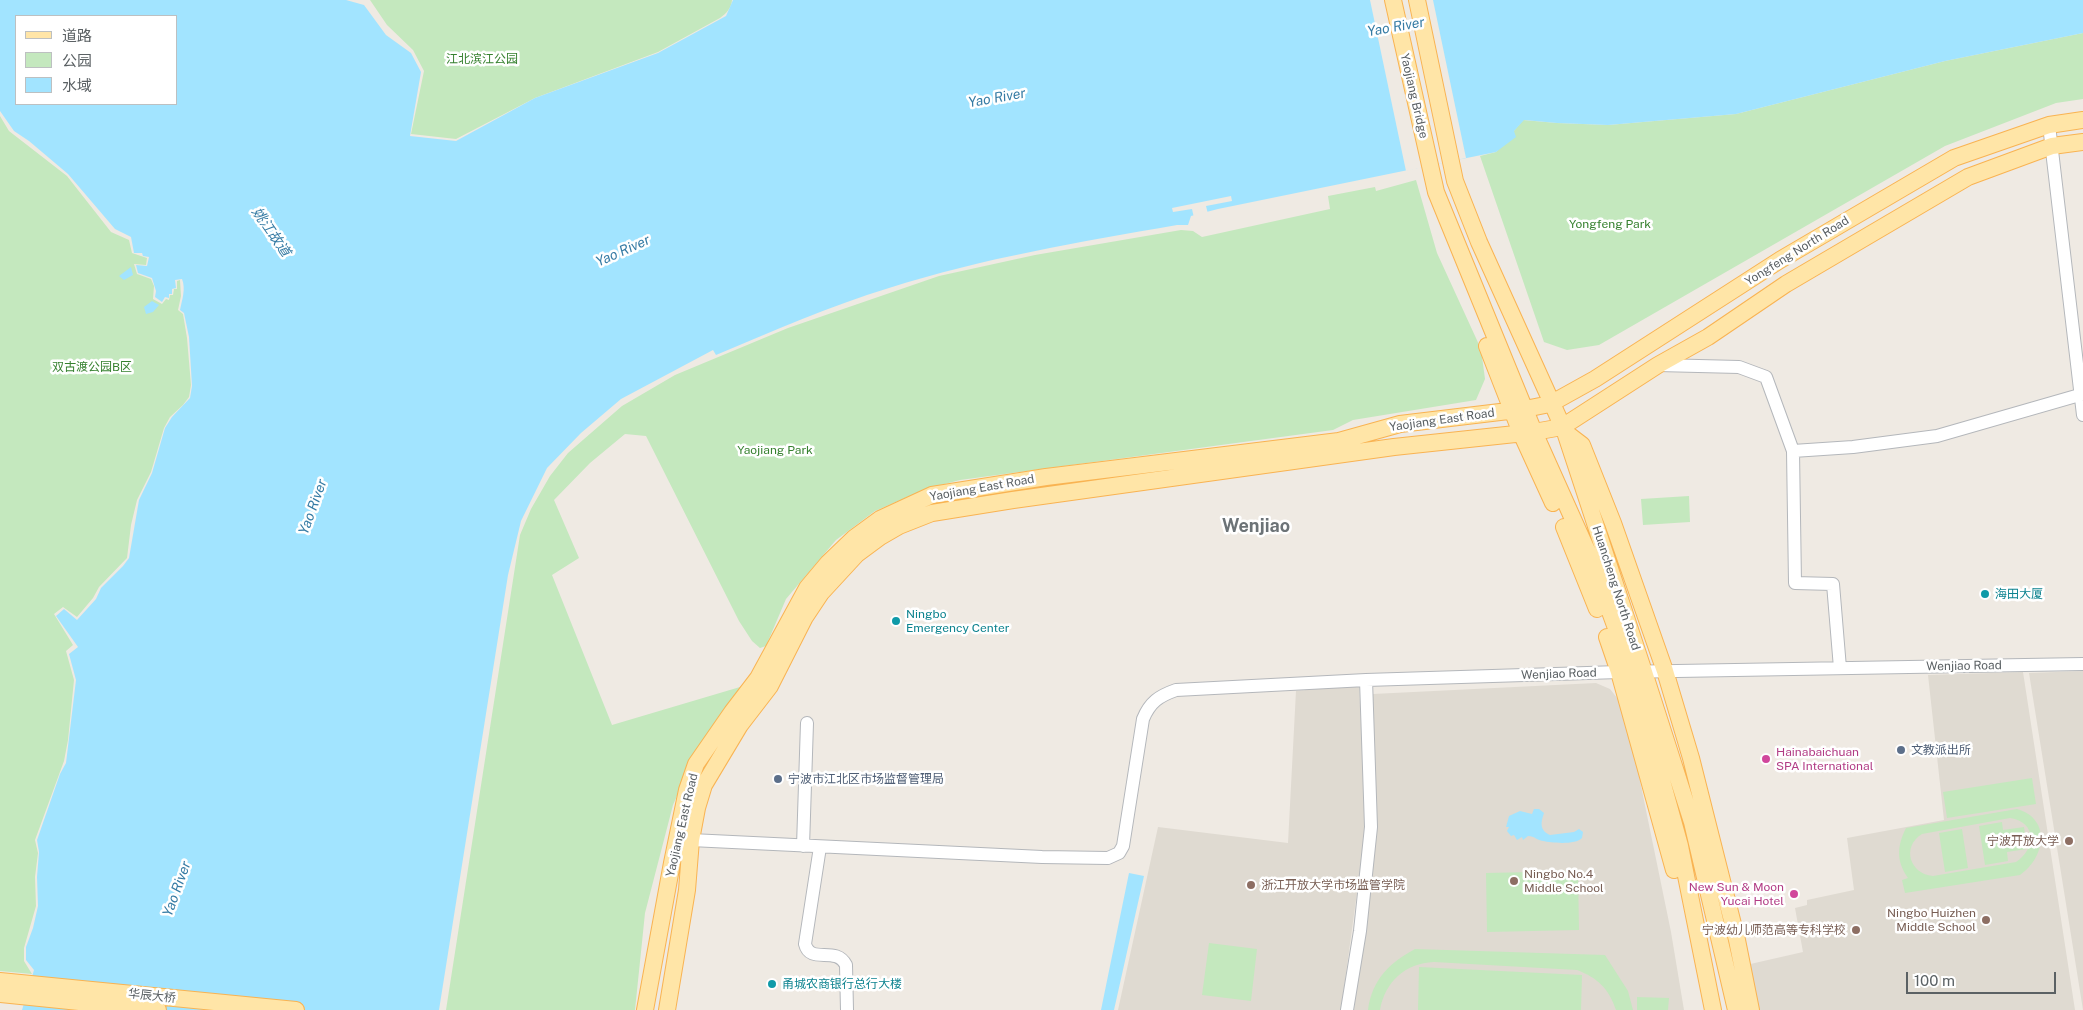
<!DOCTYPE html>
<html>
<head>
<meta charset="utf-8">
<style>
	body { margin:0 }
	#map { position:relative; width:2083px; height:1010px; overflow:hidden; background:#efeae3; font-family:"Public Sans","Noto Sans SC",sans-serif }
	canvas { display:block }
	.legend { position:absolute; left:15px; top:15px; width:162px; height:90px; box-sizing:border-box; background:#fff; border:1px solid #bdc0c1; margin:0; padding:6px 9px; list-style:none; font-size:15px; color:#5b6164 }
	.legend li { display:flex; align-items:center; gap:10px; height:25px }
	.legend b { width:25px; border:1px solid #bdc0c1 }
	.scale { position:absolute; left:1906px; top:972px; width:150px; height:22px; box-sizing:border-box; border:2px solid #5b6164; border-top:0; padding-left:6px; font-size:15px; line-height:18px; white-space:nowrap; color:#5b6164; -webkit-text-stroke:4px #fff; paint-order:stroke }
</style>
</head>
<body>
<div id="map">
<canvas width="2083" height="1010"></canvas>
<ul class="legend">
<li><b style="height:6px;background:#ffe5a7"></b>道路</li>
<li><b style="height:14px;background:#c4e8be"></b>公园</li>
<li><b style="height:14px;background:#a2e4ff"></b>水域</li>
</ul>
<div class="scale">100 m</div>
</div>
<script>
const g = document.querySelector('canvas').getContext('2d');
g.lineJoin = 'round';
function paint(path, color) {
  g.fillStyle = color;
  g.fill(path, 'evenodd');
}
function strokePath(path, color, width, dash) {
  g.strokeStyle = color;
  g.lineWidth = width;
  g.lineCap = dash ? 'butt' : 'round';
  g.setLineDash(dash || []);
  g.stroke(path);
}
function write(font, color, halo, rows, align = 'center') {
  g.font = font + ' "Public Sans","Noto Sans SC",sans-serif';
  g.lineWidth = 5;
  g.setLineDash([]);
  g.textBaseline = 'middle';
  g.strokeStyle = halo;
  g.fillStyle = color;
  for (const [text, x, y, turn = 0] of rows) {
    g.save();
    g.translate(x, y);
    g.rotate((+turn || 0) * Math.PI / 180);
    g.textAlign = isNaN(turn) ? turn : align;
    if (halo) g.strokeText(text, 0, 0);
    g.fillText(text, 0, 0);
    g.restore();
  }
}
paint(new Path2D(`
	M 2083,671 L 2083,1010 L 2029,673 Z
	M 2023,672 L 2075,1010 L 1756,1010 L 1746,965 L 1803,952 L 1795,908 L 1807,905 L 1807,900 L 1854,890 L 1847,838 L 1944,820 L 1928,675 Z
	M 1596,683 L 1610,689 L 1625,708 L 1671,932 L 1684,1010 L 1354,1010 L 1374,830 L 1373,694 Z
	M 1359,685 L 1366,826 L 1341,1010 L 1118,1010 L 1158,827 L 1288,843 L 1296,691 Z`), '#dfdad1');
paint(new Path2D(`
	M 370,0 L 732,0 C 732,7 726,14 720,18 L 658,52 L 535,98 L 456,139 L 411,134 L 424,71 L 413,50 L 387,25 Z
	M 2083,33 L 2083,99 L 2056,103 L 1945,146 L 1599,345 L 1567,350 L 1544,342 L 1480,156 L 1496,152 L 1523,120 L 1557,123 L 1608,125 L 1736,114 L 1945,61 Z
	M 0,116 L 9,131 L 67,176 L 111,232 L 129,240 L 132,253 L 147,258 L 146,265 L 134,264 L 137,274 L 151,279 L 154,286 L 153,299 L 162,304 L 166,299 L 169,300 L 170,295 L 173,295 L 174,289 L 177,289 L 177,281 L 180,280 L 181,296 L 178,310 L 183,314 L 187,338 L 191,385 L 189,397 L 183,405 L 170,417 L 164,428 L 151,472 L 137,500 L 131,525 L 127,558 L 99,587 L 93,598 L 77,617 L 63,607 L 54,614 L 73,645 L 66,651 L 74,680 L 68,740 L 64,761 L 35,840 L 38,853 L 35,877 L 36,906 L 24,948 L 24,961 L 32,974 L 0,971 Z
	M 1416,180 L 1437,253 L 1481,349 L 1485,379 L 1476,400 L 1353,420 L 1333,430 L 960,480 L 926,489 L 875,511 L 836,540 L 786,599 L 766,646 L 760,648 L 752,641 L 739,621 L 646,436 L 625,434 L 590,463 L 554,500 L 579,558 L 552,575 L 612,725 L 740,687 L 747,681 L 695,755 L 673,805 L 645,913 L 635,1010 L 446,1010 L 520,535 L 531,509 L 550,476 L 568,453 L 622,406 L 675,375 L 788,328 L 939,276 L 1035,255 L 1181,230 L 1193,231 L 1202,237 L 1330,209 L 1328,196 L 1375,187 L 1376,191 Z
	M 1689,496 L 1690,522 L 1643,525 L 1641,499 Z
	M 2032,778 L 2036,804 L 1947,818 L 1943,792 Z
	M 2017,809 C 2052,819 2045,858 2020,875 L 1905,893 L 1902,880 L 1908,878 C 1896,861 1897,846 1906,828 ZM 2010,818 C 2037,822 2036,849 2016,862 L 1933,876 C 1910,874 1901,847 1922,834 Z
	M 2002,822 L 2003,830 L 2024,827 L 2027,849 L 2007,852 L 2008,861 L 1985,865 L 1979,826 Z
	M 1962,829 L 1968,868 L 1945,872 L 1939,833 Z
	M 1578,871 L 1579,930 L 1487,932 L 1486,873 Z
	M 1209,943 L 1257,949 L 1251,1001 L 1202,995 Z
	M 1415,949 L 1605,955 L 1628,991 L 1633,1010 L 1616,1010 C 1609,989 1598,978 1577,970 L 1434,962 C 1405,963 1385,982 1380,1010 L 1368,1010 C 1372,980 1389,963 1415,949 Z
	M 1419,967 L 1582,975 L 1581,1010 L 1418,1010 Z
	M 1637,997 L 1669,998 L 1668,1010 L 1637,1010 Z`), '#c4e8be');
paint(new Path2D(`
	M 0,0 L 346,0 L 364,5 L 386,35 L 411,53 L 421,72 L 410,136 L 456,141 L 535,98 L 658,53 L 726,16 L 733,0 L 2083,0 L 2083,33 L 1945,61 L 1736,114 L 1608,125 L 1557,123 L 1524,120 L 1514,131 L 1516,137 L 1496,152 L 1218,209 L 1191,216 L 1188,225 L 1177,225 C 1080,242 983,258 889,288 C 830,306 773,331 716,355 L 713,350 L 621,399 L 581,433 L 547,468 L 521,521 L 508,575 L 439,1010 L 22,1010 L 34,970 L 26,960 L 26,947 L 33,928 L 38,906 L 37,877 L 39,852 L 37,840 L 60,774 L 66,763 L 76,680 L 69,654 L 78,647 L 56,616 L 64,609 L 77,620 L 96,599 L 101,588 L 123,566 L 129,558 L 139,500 L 152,473 L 165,428 L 172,417 L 190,398 L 192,386 L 189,337 L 184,313 L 180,310 C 182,300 186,289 182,279 L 175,280 L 176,288 L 172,289 L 172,294 L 169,294 L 169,298 L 165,297 L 162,302 L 155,297 L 156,291 L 152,278 L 138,273 L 136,265 L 147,266 L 149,257 L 143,256 L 142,253 L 134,253 L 131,237 L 115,229 L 68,174 L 29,141 L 14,131 L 0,111 ZM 16,16 L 176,16 L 176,104 L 16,104 Z
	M 131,267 L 133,275 L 124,280 L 119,276 Z
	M 152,301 L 159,305 L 153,312 L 146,314 L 144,307 Z
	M 1534,809 L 1539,809 L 1544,813 C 1541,822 1539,830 1550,835 L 1574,832 L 1579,829 L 1583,832 L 1582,838 C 1576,845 1552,843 1543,841 C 1536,840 1535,836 1528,836 L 1523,840 L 1522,837 L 1517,840 L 1514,835 L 1511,836 L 1507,831 L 1509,827 L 1506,827 L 1509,816 L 1520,811 L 1532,814 Z
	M 1129,873 L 1144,876 L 1114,1010 L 1101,1010 Z`), '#a2e4ff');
paint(new Path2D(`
	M 1370,0 L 1433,0 L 1466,158 L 1406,171 Z
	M 1231,196 L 1232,201 L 1206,206 L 1208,214 L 1194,218 L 1192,209 L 1173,212 L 1172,208 Z`), '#efeae3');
const minor = new Path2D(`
	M 2049,125 L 2083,415
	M 1658,365 L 1739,367 L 1766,377 L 1793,451 L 1795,583 L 1833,584 L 1840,668
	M 1793,451 L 1853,447 L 1937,436 L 2083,394
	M 691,840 L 1042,857 L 1108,858 L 1119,853 L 1123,846 L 1143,719 C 1150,702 1159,696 1176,690 L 1366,680 L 1619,672 L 2083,664
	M 803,846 L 807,723
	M 820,847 L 805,944 C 810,965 836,945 846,965 L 847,1010
	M 1347,1010 L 1360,931 L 1371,827 L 1366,680`);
const major = new Path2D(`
	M 1393,0 L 1436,192 L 1534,432 L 1590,557 L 1632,672 L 1680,846 L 1713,1010
	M 1417,0 L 1455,181 L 1479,242 L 1565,432 L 1644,672 L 1692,822 L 1736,1010
	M 1487,346 L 1521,433 L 1553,503
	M 1565,432 L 1582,445 L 1613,523 L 1665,671 L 1691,758 L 1737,940 L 1751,1010
	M 1564,527 L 1597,609
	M 1607,637 L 1619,672 L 1674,870
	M 0,981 L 296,1010
	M 0,994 L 158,1010
	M 645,1010 L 672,863 L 687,790 L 696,764 L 732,712 L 758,678 L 807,588 L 828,563 L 854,538 L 880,519 L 932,495 L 1046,477 L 1339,441 L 1400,424 L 1525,409 L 1550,404 L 1595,379 L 1780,260 L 1954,158 L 2049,125 L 2083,120
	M 667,1010 L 687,890 L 691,840 L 697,808 L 704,785 L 740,725 L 770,686 L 805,617 L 821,593 L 857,554 L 880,537 L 899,526 L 932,513 L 1013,500 L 1394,447 L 1534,432 L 1562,427 L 1658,365 L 1708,337 L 1786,284 L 1968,177 L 2052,146 L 2083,142`);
strokePath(minor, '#b4b7bb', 14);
strokePath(major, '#f9b352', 18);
strokePath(minor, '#fff', 12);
strokePath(major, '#ffe5a7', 16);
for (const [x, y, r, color] of [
	[1985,594,5,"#0f9aa8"],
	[896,621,5,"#0f9aa8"],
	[1901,750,5,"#5c6f8a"],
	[1766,759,5,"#d1479c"],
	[778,779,5,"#5c6f8a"],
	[2069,841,5,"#8d6e63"],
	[1514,881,5,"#8d6e63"],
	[1251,885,5,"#8d6e63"],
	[1794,894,5,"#d1479c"],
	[1986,920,5,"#8d6e63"],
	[1856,930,5,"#8d6e63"],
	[772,984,5,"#0f9aa8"]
]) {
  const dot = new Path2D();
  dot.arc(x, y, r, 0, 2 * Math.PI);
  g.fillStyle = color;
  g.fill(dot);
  strokePath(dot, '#fff', 2);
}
write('12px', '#36812f', '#fff', [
	["江北滨江公园",482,59],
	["Yongfeng Park",1610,224],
	["双古渡公园B区",92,367],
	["Yaojiang Park",775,450]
]);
write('12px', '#5b6164', '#fff', [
	["Yaojiang Bridge",1414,96,77],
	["Yongfeng North Road",1797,251,-32],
	["Yaojiang East Road",1442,420,-8],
	["Yaojiang East Road",982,488,-10],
	["Huancheng North Road",1616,588,72],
	["Wenjiao Road",1964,666,-1],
	["Wenjiao Road",1559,674,-2],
	["Yaojiang East Road",682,825,-77],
	["华辰大桥",152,996,6]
]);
write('12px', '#0d838f', '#fff', [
	["海田大厦",1995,594],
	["Ningbo",906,614],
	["Emergency Center",906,628],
	["甬城农商银行总行大楼",782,984]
], 'left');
write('12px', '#4e5e75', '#fff', [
	["文教派出所",1911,750],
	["宁波市江北区市场监督管理局",788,779]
], 'left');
write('12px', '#b23c85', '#fff', [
	["Hainabaichuan",1776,752],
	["SPA International",1776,766],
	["New Sun & Moon",1784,887,"right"],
	["Yucai Hotel",1784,901,"right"]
], 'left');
write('12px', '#785e54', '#fff', [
	["宁波开放大学",2059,841],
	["Ningbo No.4",1524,874,"left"],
	["Middle School",1524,888,"left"],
	["浙江开放大学市场监管学院",1261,885,"left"],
	["Ningbo Huizhen",1976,913],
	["Middle School",1976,927],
	["宁波幼儿师范高等专科学校",1846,930]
], 'right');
write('italic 14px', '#357ba4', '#fff', [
	["Yao River",1396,27,-10],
	["Yao River",997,98,-10],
	["姚江故道",271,232,55],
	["Yao River",623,251,-24],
	["Yao River",313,507,-70],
	["Yao River",177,889,-70]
]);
write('bold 18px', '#6c7377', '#fff', [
	["Wenjiao",1256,526]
]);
</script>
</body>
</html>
